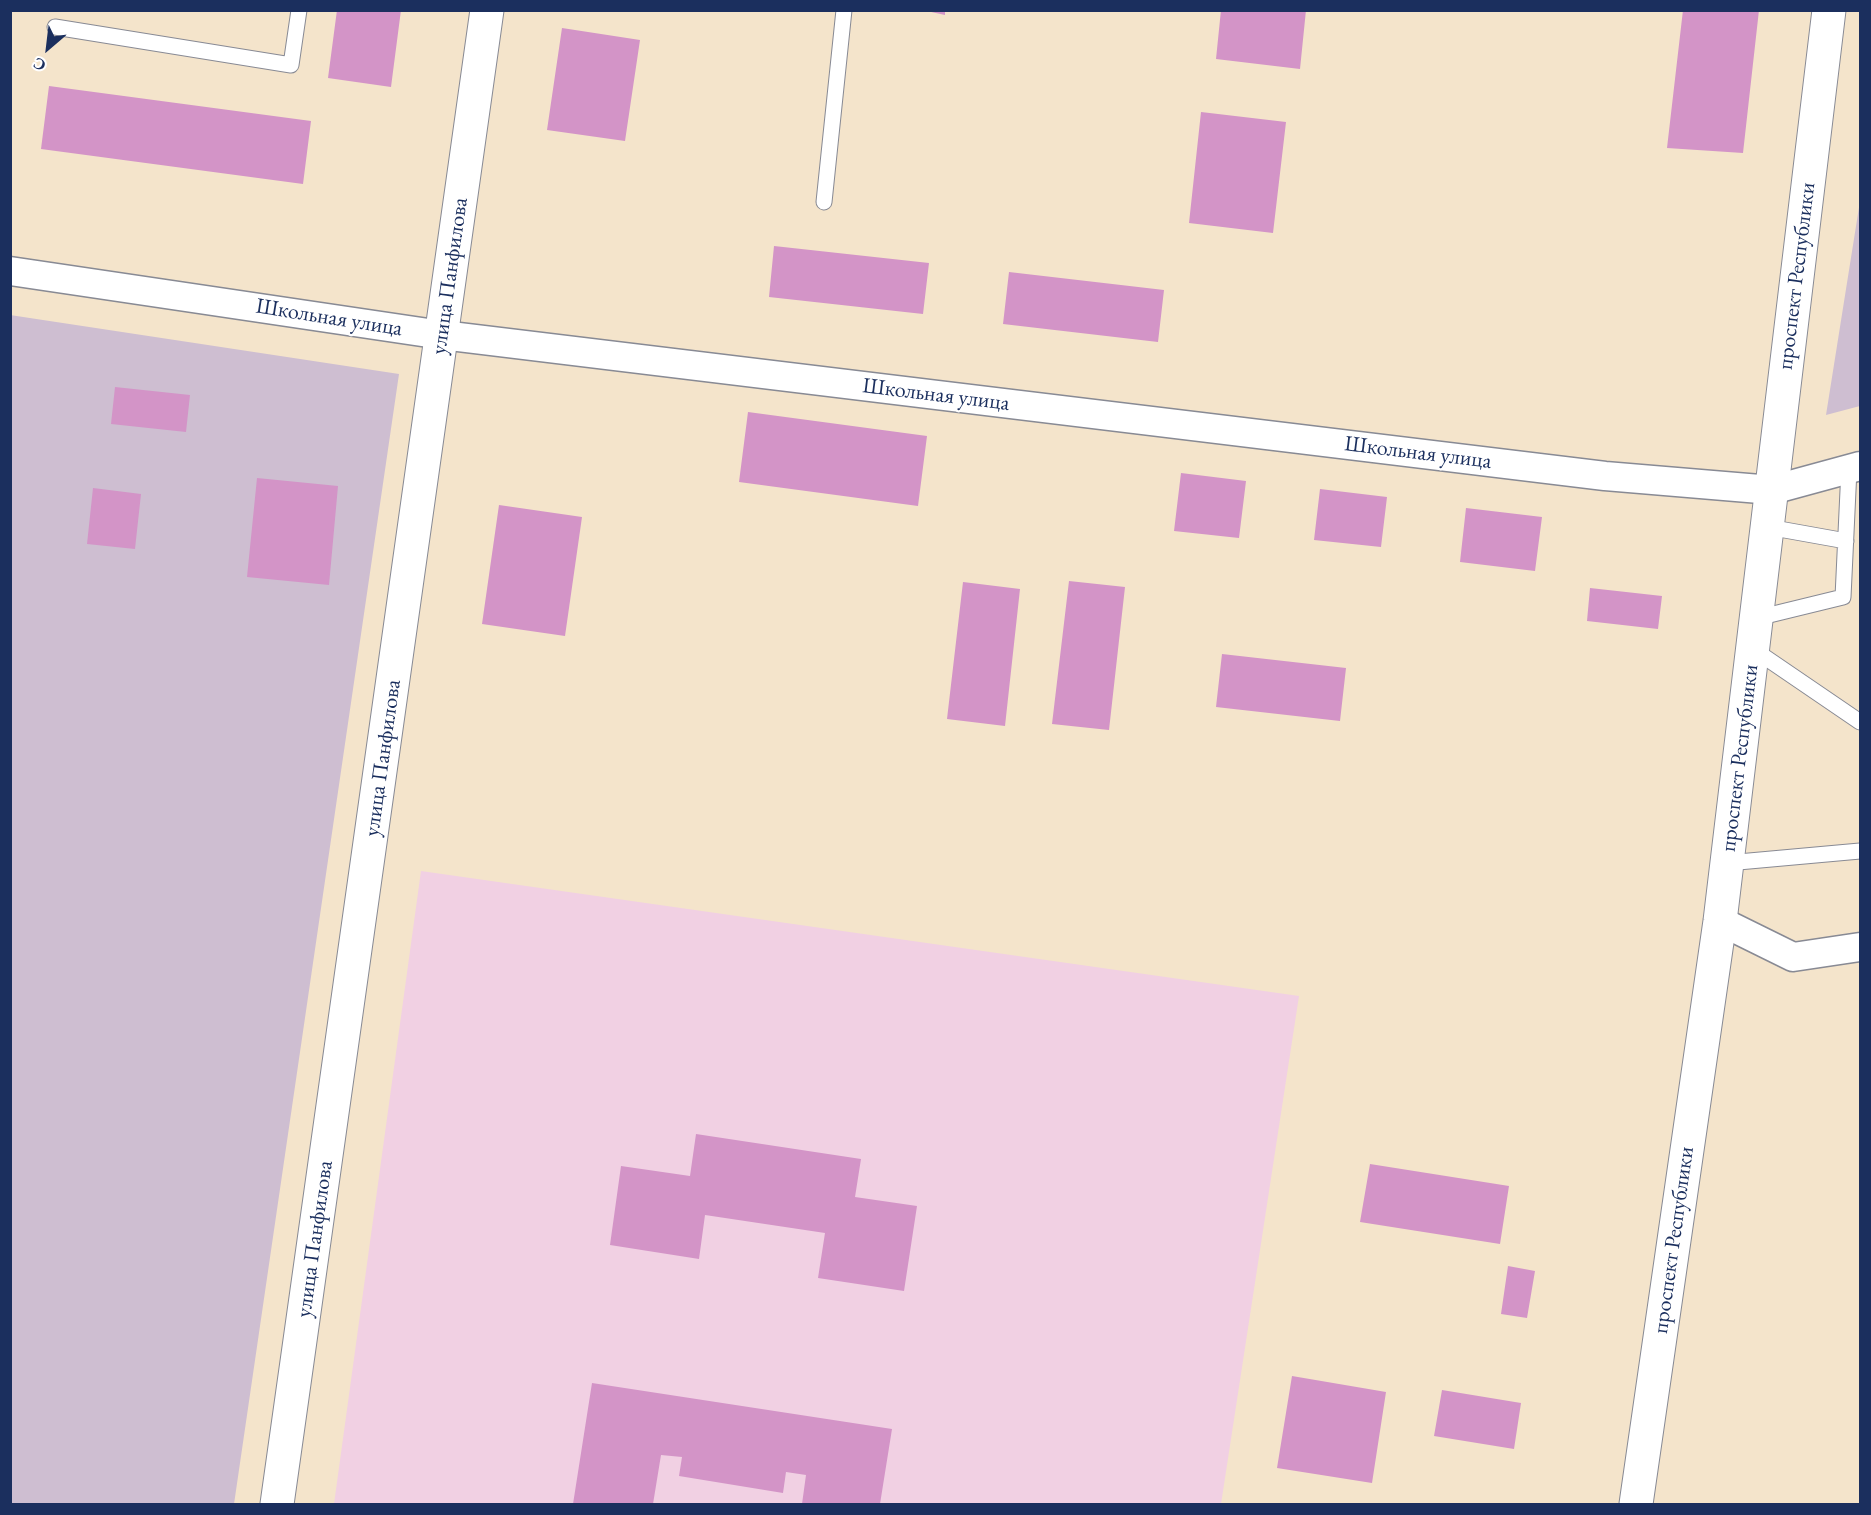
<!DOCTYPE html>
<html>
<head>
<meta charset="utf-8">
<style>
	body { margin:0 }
	#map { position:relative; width:1871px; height:1515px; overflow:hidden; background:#f4e4cb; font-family:"EB Garamond",serif }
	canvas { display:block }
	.frame { position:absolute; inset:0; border:12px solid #1b2f5e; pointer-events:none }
	.north { position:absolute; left:18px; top:18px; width:60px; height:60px; -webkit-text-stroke:4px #fff; paint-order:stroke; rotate:208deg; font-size:16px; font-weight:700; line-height:24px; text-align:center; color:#1b2f5e }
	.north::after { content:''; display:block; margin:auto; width:21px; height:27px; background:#1b2f5e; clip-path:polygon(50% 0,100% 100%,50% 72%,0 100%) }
</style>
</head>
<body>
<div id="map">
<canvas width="1871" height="1515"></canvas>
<div class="frame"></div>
<div class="north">С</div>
</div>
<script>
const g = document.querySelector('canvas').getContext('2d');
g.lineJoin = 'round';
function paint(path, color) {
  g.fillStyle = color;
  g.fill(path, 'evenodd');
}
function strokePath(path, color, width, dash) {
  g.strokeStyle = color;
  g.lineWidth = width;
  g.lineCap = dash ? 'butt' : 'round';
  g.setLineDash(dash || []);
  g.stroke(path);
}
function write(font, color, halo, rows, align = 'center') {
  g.font = font + ' "EB Garamond",serif';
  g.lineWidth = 4.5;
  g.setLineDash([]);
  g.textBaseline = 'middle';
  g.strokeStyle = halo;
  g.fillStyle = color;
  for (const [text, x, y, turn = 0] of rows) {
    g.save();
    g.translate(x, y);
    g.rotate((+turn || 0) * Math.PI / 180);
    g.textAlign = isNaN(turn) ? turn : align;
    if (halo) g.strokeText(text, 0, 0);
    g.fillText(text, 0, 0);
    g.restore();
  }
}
paint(new Path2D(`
	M 421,871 L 1299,996 L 1221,1504 L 334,1504 Z`), '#f1d0e3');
paint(new Path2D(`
	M 1860,201 L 1860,406 L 1826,415 Z
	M 10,315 L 399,374 L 234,1504 L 11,1504 Z`), '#cebed1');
paint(new Path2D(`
	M 337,10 L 401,10 L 391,87 L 328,78 Z
	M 922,10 L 945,10 L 945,15 Z
	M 1221,10 L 1306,10 L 1300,69 L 1216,59 Z
	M 1683,10 L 1759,10 L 1743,153 L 1667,148 Z
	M 562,28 L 640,40 L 625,141 L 547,130 Z
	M 49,86 L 311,121 L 303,184 L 41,149 Z
	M 1201,112 L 1286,122 L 1273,233 L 1189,223 Z
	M 774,246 L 929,263 L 923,314 L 769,297 Z
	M 1009,272 L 1164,290 L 1158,342 L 1003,324 Z
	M 115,387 L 190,395 L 186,432 L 111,424 Z
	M 748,412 L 927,436 L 918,506 L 739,482 Z
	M 1181,473 L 1246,481 L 1239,538 L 1174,531 Z
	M 257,478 L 338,486 L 329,585 L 247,577 Z
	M 93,488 L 141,494 L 135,549 L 87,544 Z
	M 1320,489 L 1387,497 L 1381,547 L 1314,540 Z
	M 499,505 L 582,517 L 565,636 L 482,624 Z
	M 1466,508 L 1542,517 L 1535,571 L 1460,562 Z
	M 1069,581 L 1125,587 L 1109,730 L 1052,724 Z
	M 963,582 L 1020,589 L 1005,726 L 947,719 Z
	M 1590,588 L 1662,596 L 1658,629 L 1587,621 Z
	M 1222,654 L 1346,668 L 1340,721 L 1216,707 Z
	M 696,1134 L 861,1159 L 855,1197 L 917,1206 L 904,1291 L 818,1278 L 825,1233 L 705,1215 L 699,1259 L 610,1245 L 621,1166 L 690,1176 Z
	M 1370,1164 L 1509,1186 L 1500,1244 L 1360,1222 Z
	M 1508,1266 L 1535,1271 L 1527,1318 L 1501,1314 Z
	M 1292,1376 L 1386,1392 L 1372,1483 L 1277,1468 Z
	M 592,1383 L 892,1429 L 880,1504 L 802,1504 L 806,1475 L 786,1472 L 783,1493 L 679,1476 L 682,1457 L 661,1455 L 653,1504 L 573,1504 Z
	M 1442,1390 L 1521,1403 L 1514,1449 L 1434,1436 Z`), '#d394c7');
const lane = new Path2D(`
	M 55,27 L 291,65 L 299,10
	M 824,202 L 844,10
	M 1768,527 L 1846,541
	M 1757,618 L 1843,597 L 1849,469
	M 1753,649 L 1860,722
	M 1727,863 L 1860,851`);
const street = new Path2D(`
	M 10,271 L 442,335 L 1605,476 L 1772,490 L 1860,466
	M 1720,921 L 1793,957 L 1860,947`);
const secondary = new Path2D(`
	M 277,1504 L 487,10
	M 1636,1504 L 1720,921 L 1829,10`);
strokePath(lane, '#888a94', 17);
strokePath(street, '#888a94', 31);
strokePath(secondary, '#888a94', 35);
strokePath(lane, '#fff', 15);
strokePath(street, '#fff', 28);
strokePath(secondary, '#fff', 33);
write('22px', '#1b2f5e', '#fff', [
	["улица Панфилова",450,276,-82],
	["проспект Республики",1797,276,-83],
	["Школьная улица",329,318,9],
	["Школьная улица",936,395,7],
	["Школьная улица",1418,453,7],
	["улица Панфилова",383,758,-82],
	["проспект Республики",1740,758,-83],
	["улица Панфилова",315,1239,-82],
	["проспект Республики",1674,1240,-82]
]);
</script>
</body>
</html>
